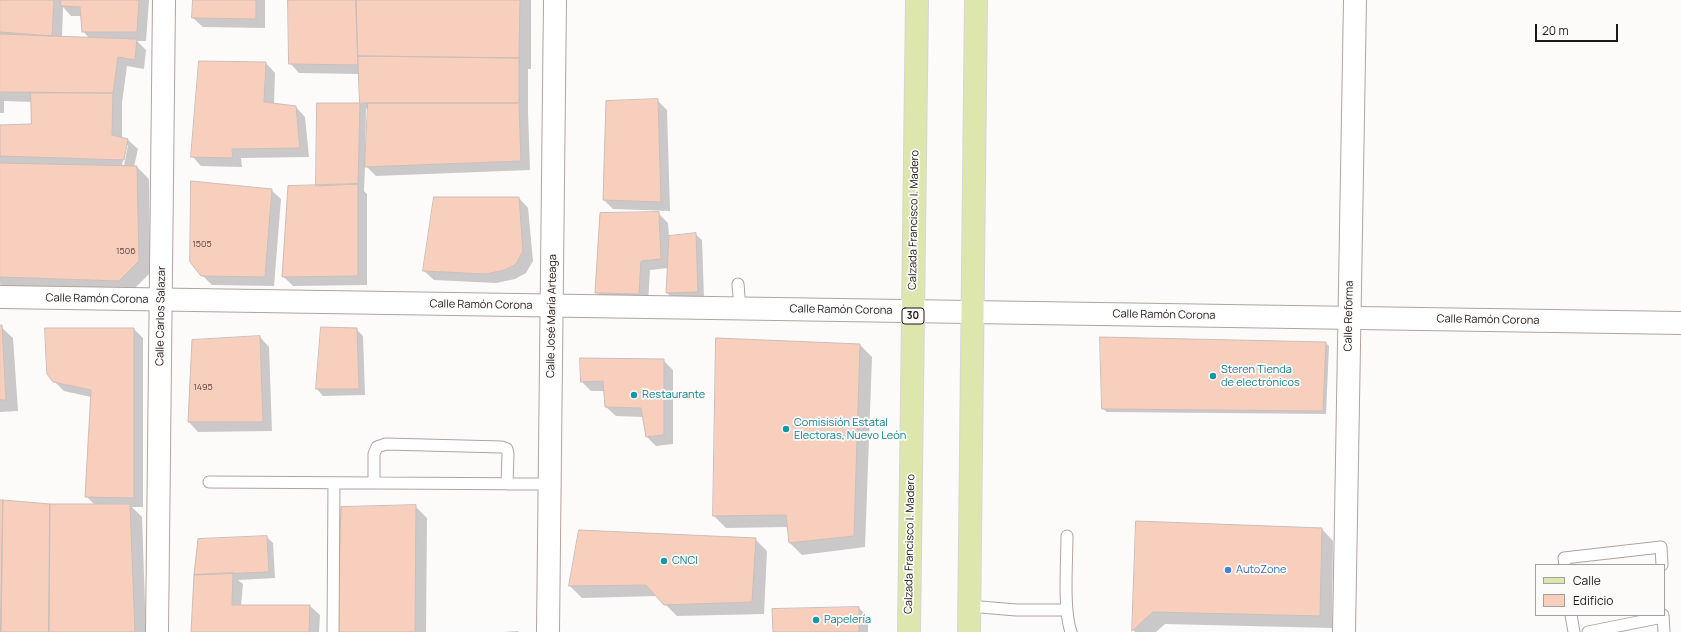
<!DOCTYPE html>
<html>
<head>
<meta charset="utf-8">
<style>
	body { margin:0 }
	#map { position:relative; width:1681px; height:632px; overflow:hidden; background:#fdfbfa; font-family:Manrope,sans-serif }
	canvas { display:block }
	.legend { position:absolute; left:1535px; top:564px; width:130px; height:52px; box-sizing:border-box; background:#fdfbfa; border:1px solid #a3a19f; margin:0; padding:5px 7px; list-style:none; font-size:12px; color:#1d1917 }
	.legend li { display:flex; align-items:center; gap:8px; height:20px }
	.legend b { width:20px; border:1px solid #a3a19f }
	.scale { position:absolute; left:1535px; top:24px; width:83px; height:18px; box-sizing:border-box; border:2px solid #1d1917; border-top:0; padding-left:5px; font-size:12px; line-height:14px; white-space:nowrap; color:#1d1917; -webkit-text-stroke:3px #fdfbfa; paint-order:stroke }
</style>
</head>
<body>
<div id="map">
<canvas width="1681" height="632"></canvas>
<ul class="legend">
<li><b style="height:5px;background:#dde6ad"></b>Calle</li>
<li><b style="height:11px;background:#f8cebd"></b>Edificio</li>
</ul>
<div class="scale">20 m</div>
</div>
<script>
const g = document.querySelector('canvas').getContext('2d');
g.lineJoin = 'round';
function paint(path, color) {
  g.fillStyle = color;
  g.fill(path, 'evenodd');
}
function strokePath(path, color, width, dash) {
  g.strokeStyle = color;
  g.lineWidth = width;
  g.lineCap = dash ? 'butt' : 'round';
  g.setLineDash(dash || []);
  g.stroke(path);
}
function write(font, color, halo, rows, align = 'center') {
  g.font = font + ' Manrope,sans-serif';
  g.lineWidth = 3.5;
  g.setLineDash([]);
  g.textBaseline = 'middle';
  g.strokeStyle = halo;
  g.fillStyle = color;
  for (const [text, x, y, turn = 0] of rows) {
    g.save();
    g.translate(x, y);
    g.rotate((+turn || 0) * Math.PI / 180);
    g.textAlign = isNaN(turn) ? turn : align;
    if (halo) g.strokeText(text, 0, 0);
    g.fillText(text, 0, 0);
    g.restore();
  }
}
paint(new Path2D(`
	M 0,0 L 149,0 L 146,41 L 137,41 L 146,50 L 144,69 L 127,66 L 122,103 L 122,138 L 128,140 L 138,149 L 134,167 L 137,167 L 149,179 L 150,273 L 131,292 L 5,289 L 0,284 L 0,126 L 33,125 L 32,102 L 4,101 L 4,113 L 0,113 ZM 63,7 L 71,16 L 82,16 L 83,31 L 89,38 L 62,37 ZM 126,145 L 128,145 L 124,165 L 122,165 Z
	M 194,0 L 265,0 L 265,28 L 203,27 L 193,18 Z
	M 289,0 L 531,0 L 531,69 L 528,69 L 528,113 L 530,170 L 376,176 L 365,165 L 364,191 L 367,194 L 367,285 L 293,286 L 283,276 L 317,186 L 318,104 L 361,104 L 359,74 L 299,73 L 290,63 ZM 366,108 L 369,111 L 367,161 L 365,161 Z
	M 200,62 L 266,63 L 275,73 L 274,104 L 296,107 L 305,117 L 309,157 L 241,158 L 242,167 L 201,166 L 192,156 Z
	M 657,100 L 667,110 L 670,211 L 613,209 L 604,200 Z
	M 271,190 L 281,199 L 274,286 L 212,285 L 202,275 Z
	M 519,198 L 528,208 L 533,261 L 526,273 L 515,279 L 496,283 L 434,280 L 424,271 Z
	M 658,213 L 668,223 L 669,237 L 695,234 L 702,240 L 704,298 L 674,299 L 667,293 L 668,268 L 650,270 L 648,303 L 606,302 L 596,292 Z
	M 0,326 L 13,338 L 18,411 L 0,412 Z
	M 134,329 L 143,338 L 143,507 L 132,507 L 142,517 L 146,632 L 0,632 L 0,502 L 50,506 L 95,505 L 86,496 L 91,397 L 64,391 L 54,381 Z
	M 356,329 L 363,336 L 365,395 L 323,396 L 317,389 Z
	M 260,337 L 269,347 L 272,431 L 198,432 L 189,422 L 193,341 Z
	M 1326,343 L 1329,346 L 1326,414 L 1107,412 L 1103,409 Z
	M 860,345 L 872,357 L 865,547 L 802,555 L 790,543 L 788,527 L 726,528 L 714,516 Z
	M 663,360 L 673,370 L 673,444 L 656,446 L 647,437 L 643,417 L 616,416 L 606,407 L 605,391 L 591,391 L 582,382 Z
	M 415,506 L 427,518 L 426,632 L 338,632 Z
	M 1137,522 L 1322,529 L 1333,541 L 1332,628 L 1165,624 L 1156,632 L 1135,632 L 1133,630 Z
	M 580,531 L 755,539 L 767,551 L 764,614 L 677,616 L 657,596 L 582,598 L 570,586 Z
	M 267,537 L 273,543 L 275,578 L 238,580 L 243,584 L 241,606 L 310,606 L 320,615 L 319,632 L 192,632 L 195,575 Z
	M 859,608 L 868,617 L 868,632 L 774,632 Z
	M 518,631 L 519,632 L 503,632 Z`), '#0003');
const building = new Path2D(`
	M 0,0 L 54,0 L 52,36 L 0,32 Z
	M 61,0 L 139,0 L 137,32 L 82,32 L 80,7 L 61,6 Z
	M 193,0 L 256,0 L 256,19 L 192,18 Z
	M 288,0 L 356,0 L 358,65 L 289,64 Z
	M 356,0 L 520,0 L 519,58 L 358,56 Z
	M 0,34 L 52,36 L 137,39 L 135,60 L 118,57 L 113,93 L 0,92 Z
	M 358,56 L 519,58 L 519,103 L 360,103 Z
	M 199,61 L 266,62 L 264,102 L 296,106 L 300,148 L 232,149 L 233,158 L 191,157 Z
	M 31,93 L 113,93 L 112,135 L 128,139 L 124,160 L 0,156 L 0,125 L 31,124 Z
	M 658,99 L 661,202 L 603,200 L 606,101 Z
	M 317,103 L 360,103 L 358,184 L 316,186 Z
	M 368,103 L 519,103 L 521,161 L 365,167 Z
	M 0,163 L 137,166 L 139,261 L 119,281 L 0,277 Z
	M 191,181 L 272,189 L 265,277 L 201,276 L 190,262 Z
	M 358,184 L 358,276 L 282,277 L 288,186 Z
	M 434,197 L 519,197 L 523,251 L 516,264 L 505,270 L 486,274 L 423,271 Z
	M 659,212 L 661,259 L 641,261 L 639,294 L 595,293 L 600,213 Z
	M 696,233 L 698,292 L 666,293 L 669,236 Z
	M 0,325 L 2,325 L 6,400 L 0,400 Z
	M 321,327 L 357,328 L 359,389 L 316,389 Z
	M 45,328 L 134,328 L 134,498 L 85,497 L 91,390 L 53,382 L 47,374 Z
	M 260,336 L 263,422 L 188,422 L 192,340 Z
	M 1100,337 L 1326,342 L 1323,411 L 1102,409 Z
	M 716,338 L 860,344 L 854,536 L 789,543 L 786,515 L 713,516 Z
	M 580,358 L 664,359 L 664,435 L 646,437 L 641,408 L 605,407 L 603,381 L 581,382 Z
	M 0,500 L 3,500 L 1,632 L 0,632 Z
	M 3,500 L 50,504 L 49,632 L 1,632 Z
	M 50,504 L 130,504 L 135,632 L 49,632 Z
	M 416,505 L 415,632 L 337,632 L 341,507 Z
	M 1136,521 L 1322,528 L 1320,616 L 1153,612 L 1132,631 Z
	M 579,530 L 756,538 L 752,602 L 664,605 L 646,585 L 569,586 Z
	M 267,536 L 269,572 L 194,575 L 198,539 Z
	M 233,573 L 232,605 L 310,605 L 309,632 L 191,632 L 194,575 Z
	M 859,607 L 859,632 L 773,632 L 772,609 Z`);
paint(building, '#f8cebd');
strokePath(building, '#cbbeb9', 1);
const lane = new Path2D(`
	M 738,284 L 740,309
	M 209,482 L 550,484
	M 374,483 L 374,454 L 377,447 L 386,444 L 502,447 L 507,449 L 508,454 L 507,484
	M 1067,536 C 1067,562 1063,609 1071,632
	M 1565,565 L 1564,558 L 1661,547 L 1662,565
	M 969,606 L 1016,610 L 1067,610
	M 1571,615 L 1574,632
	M 1663,615 L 1664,632
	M 333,632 L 334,483
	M 1588,632 L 1663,617`);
const street = new Path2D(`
	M 0,297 L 1681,323`);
const secondary = new Path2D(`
	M 157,632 L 164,0
	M 548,632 L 555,0
	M 1344,632 L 1355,0`);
const primary = new Path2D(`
	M 909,632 L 917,0
	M 969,632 L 976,0`);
strokePath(lane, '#b0a39f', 13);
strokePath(street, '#b0a39f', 24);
strokePath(secondary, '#b0a39f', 24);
strokePath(primary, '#d6d6d5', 24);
strokePath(lane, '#fff', 11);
strokePath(street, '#fff', 22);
strokePath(secondary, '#fff', 22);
strokePath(primary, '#dde6ad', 22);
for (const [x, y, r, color] of [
	[1213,376,4,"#0f9aa8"],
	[634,395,4,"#0f9aa8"],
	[786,429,4,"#0f9aa8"],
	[664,561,4,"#0f9aa8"],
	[1228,570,4,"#3f7fe0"],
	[816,620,4,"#0f9aa8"]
]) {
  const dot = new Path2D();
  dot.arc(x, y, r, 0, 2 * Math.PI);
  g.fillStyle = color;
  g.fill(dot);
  strokePath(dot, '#fdfbfa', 1.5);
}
write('9px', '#544640', null, [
	["1505",202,244],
	["1506",126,251],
	["1495",203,387]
]);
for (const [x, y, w] of [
	[913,316,22]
]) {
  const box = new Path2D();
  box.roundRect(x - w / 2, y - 8, w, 16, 3);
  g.fillStyle = '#fdfbfa';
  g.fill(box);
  strokePath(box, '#1d1917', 1);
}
write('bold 10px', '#1d1917', null, [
	["30",913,316]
]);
write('11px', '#1d1917', '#fdfbfa', [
	["Calzada Francisco I. Madero",914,220,-89],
	["Calle Ramón Corona",97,299,1],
	["Calle Ramón Corona",481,305,1],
	["Calle Ramón Corona",841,310,1],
	["Calle Ramón Corona",1164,315,1],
	["Calle Carlos Salazar",161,316,-89],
	["Calle José María Arteaga",552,316,-89],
	["Calle Reforma",1349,316,-89],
	["Calle Ramón Corona",1488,320,1],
	["Calzada Francisco I. Madero",910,544,-89]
]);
write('11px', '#0d838f', '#fdfbfa', [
	["Steren Tienda",1221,370],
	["de electrónicos",1221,383],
	["Restaurante",642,395],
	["Comisisión Estatal",794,423],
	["Electoras, Nuevo León",794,436],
	["CNCI",672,561],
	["Papelería",824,620]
], 'left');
write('11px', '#366cbe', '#fdfbfa', [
	["AutoZone",1236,570]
], 'left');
</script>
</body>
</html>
